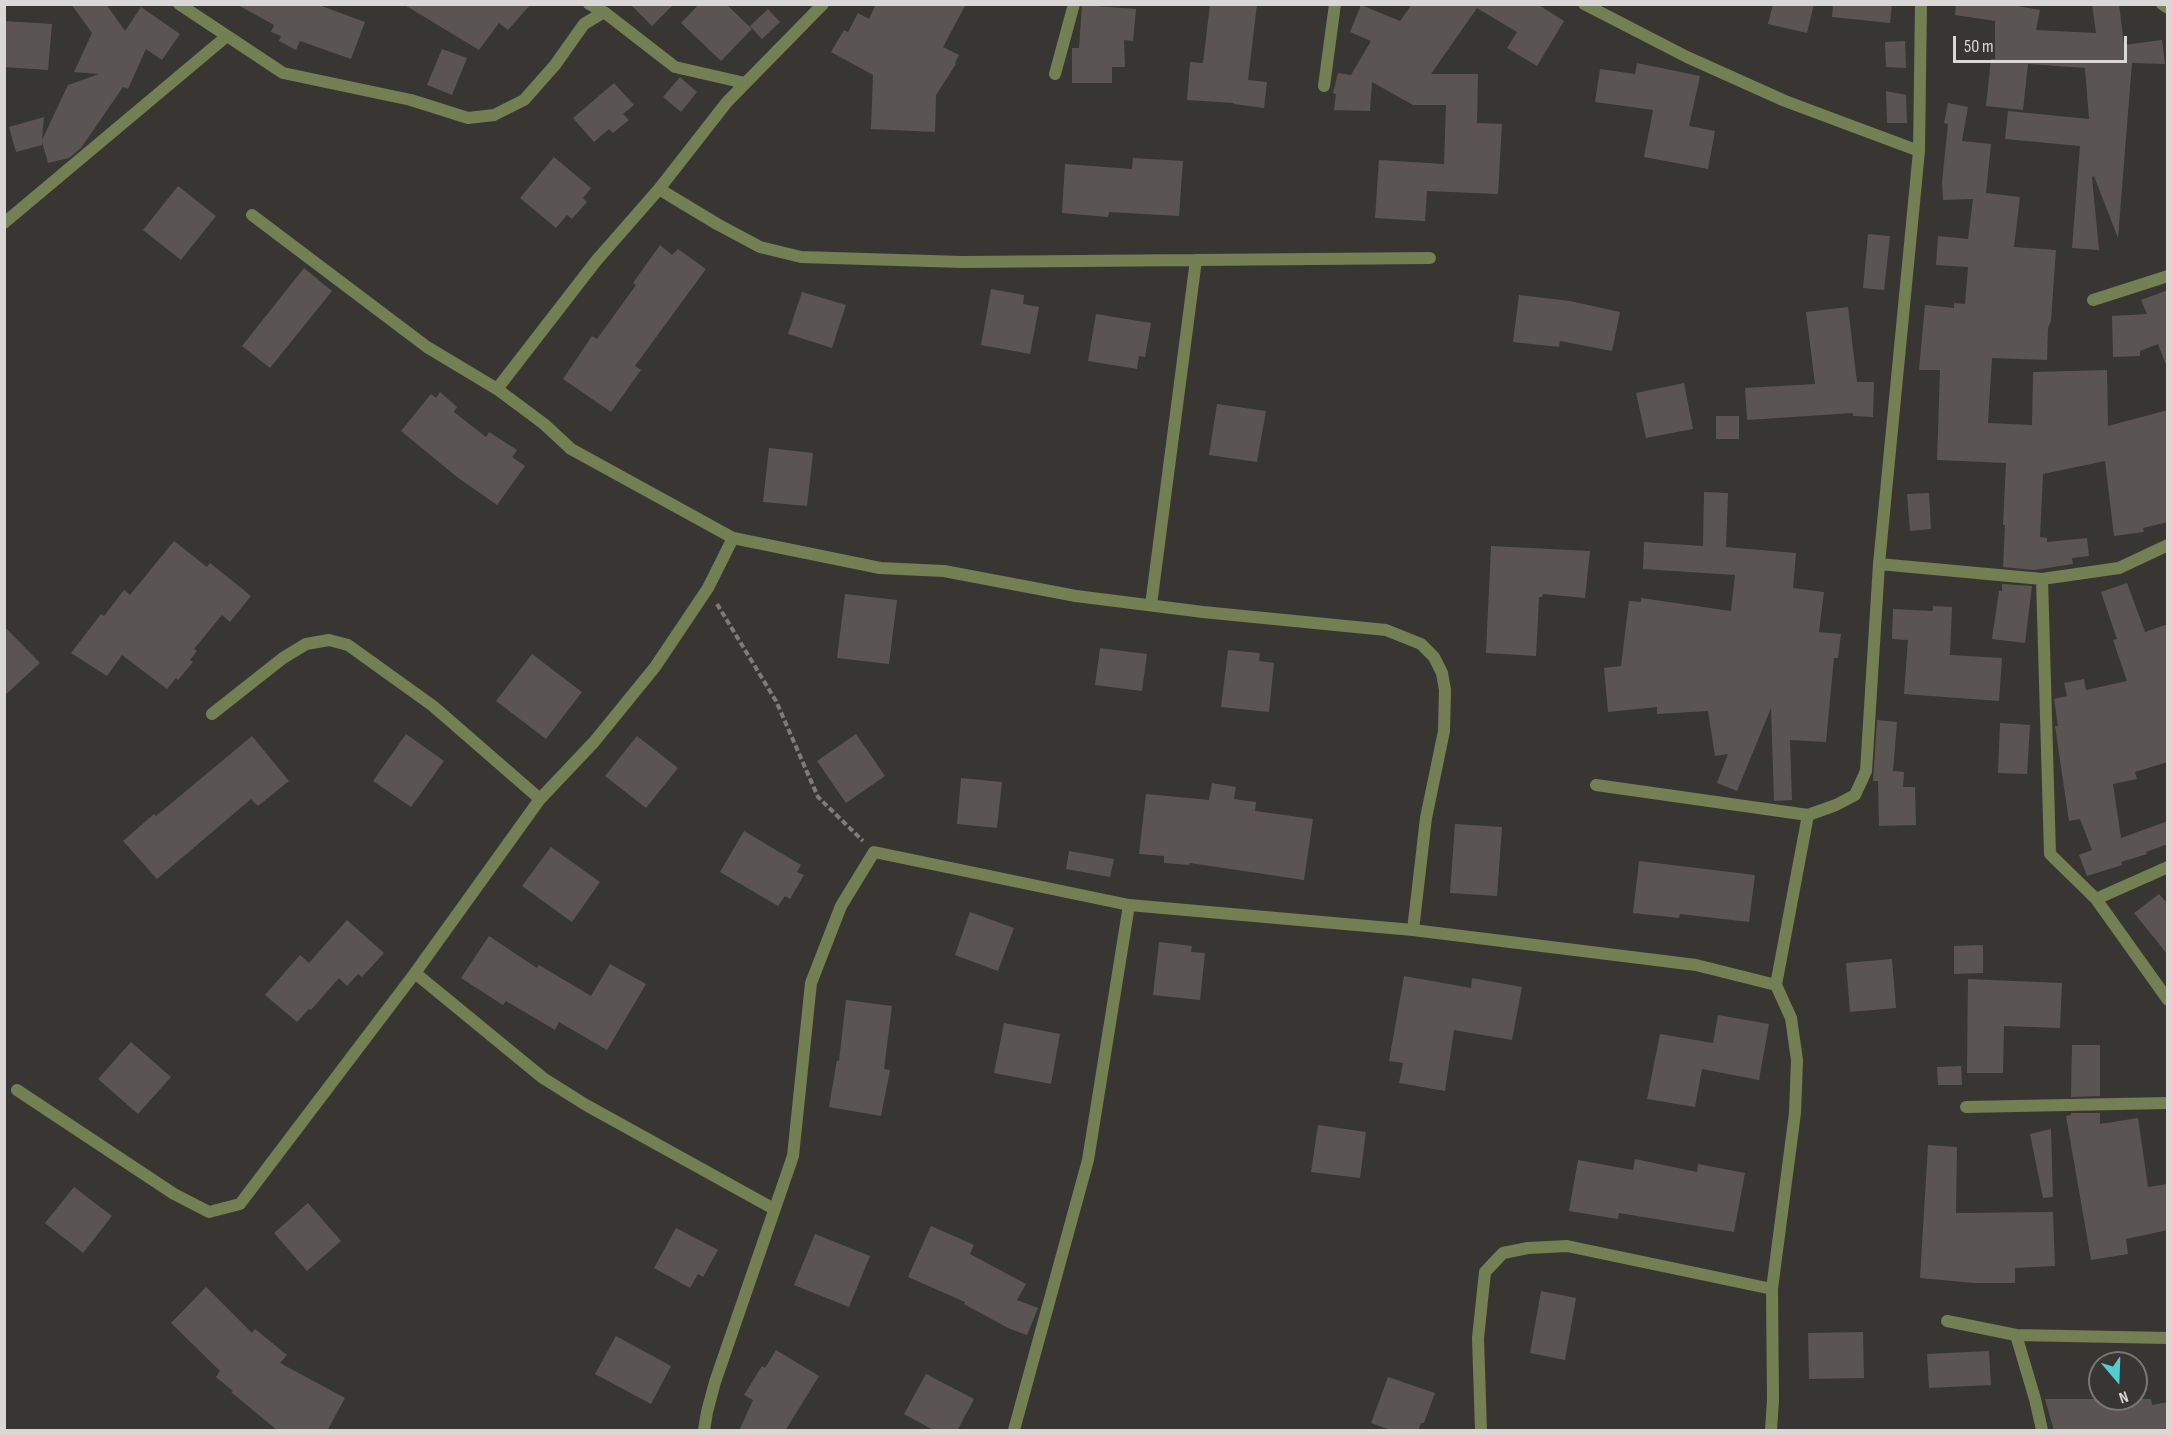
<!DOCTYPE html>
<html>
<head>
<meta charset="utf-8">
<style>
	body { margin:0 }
	#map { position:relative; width:2172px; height:1435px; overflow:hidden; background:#373632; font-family:"Sofia Sans Condensed",sans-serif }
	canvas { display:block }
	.frame { position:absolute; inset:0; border:6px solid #d9d8d6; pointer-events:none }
	.north { position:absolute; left:2088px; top:1351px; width:60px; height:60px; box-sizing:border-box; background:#373632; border:2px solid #787774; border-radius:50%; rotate:161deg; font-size:16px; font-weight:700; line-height:24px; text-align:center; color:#d9d8d6 }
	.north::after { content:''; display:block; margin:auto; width:21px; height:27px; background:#51ccd3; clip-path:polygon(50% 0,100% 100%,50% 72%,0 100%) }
	.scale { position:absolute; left:1953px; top:36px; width:174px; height:27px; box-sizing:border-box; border:3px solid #d9d8d6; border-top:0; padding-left:8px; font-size:18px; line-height:21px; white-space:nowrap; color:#d9d8d6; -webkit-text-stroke:4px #373632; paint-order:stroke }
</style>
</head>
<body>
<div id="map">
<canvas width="2172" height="1435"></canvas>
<div class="frame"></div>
<div class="north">N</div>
<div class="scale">50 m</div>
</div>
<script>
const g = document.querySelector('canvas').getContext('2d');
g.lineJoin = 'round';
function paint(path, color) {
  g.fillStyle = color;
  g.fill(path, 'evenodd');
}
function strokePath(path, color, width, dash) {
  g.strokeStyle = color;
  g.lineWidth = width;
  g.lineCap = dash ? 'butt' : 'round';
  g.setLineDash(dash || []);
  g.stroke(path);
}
paint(new Path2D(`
	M 71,4 L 106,4 L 125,31 L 141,7 L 180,34 L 162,60 L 146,49 L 128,89 L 123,87 L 81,148 L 69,158 L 48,163 L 42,142 L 42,145 L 16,152 L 9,127 L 44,117 L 42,140 L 68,85 L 99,74 L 74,72 L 92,33 Z
	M 236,4 L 316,4 L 365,22 L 351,59 L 300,41 L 296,50 L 279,41 L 281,36 L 271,32 L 274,25 Z
	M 403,4 L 531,4 L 508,30 L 499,23 L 479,50 Z
	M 630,4 L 674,4 L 652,26 Z
	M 699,4 L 726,4 L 752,29 L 721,61 L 681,23 Z
	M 876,4 L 966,4 L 943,47 L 959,55 L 955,63 L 956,64 L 936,95 L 935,132 L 871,129 L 873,75 L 831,52 L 844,30 L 848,32 L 858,13 L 869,19 Z
	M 1210,4 L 1257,4 L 1248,80 L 1267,82 L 1264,108 L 1234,104 L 1234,103 L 1187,100 L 1190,62 L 1203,63 Z
	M 1412,4 L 1537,4 L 1564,21 L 1537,66 L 1507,48 L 1517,32 L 1477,8 L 1431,74 L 1478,74 L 1477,123 L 1502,124 L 1498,194 L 1427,191 L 1425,221 L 1375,218 L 1379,160 L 1444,164 L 1446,105 L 1413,105 L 1372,82 L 1370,111 L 1334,110 L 1336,94 L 1333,93 L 1338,73 L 1351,75 L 1371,41 L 1350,32 L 1361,5 L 1400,21 Z
	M 1773,4 L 1814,4 L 1807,33 L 1768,24 Z
	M 1833,4 L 1892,4 L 1890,23 L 1832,17 Z
	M 1956,4 L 2007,4 L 2040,10 L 2036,30 L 2096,33 L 2092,4 L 2119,4 L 2124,45 L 2162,40 L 2165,64 L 2132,63 L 2118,238 L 2094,176 L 2092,177 L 2099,250 L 2072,248 L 2080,146 L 2005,139 L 2008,111 L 2089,119 L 2085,68 L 2028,64 L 2023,110 L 1986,106 L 1991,59 L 1995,59 L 1995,21 L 1955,15 Z
	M 1082,5 L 1136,9 L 1133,41 L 1124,40 L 1125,67 L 1112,67 L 1112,83 L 1072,83 L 1072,48 L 1079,48 Z
	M 768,9 L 780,22 L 762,39 L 750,26 Z
	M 4,21 L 52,24 L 48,70 L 4,67 Z
	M 1905,41 L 1906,68 L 1886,67 L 1885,42 Z
	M 442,49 L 467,58 L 452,95 L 427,85 Z
	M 1637,63 L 1700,76 L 1689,126 L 1715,131 L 1708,169 L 1644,157 L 1653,110 L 1595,102 L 1600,69 L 1635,74 Z
	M 680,77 L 697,92 L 681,112 L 663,97 Z
	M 614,83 L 634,105 L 623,114 L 629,120 L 613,133 L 609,129 L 594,142 L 573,118 Z
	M 1886,91 L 1906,95 L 1907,123 L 1887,123 Z
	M 1948,103 L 1968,107 L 1962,141 L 1991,144 L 1986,193 L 2020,197 L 2014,247 L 2056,250 L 2051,321 L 2048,328 L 2047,360 L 1992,358 L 1988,423 L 2032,425 L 2033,372 L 2107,370 L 2108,426 L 2168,410 L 2168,522 L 2143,528 L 2144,532 L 2114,536 L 2105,461 L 2043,474 L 2040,537 L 2047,538 L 2047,542 L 2087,538 L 2089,556 L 2072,558 L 2073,564 L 2034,570 L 2003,567 L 2005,525 L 2003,525 L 2006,463 L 1937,460 L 1940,370 L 1919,370 L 1925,305 L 1954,308 L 1954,303 L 1965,304 L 1968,267 L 1936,265 L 1938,236 L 1968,239 L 1973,199 L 1943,200 L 1942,182 L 1948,124 L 1944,123 Z
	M 554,157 L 591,188 L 583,198 L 587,202 L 572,219 L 567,215 L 556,228 L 520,198 Z
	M 1133,158 L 1183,161 L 1179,216 L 1109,212 L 1108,217 L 1062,213 L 1065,164 L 1132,169 Z
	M 178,186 L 216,216 L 181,260 L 143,230 Z
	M 1868,234 L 1890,236 L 1884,290 L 1863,288 Z
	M 660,245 L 672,255 L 678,249 L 706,269 L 635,366 L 641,370 L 611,412 L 563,379 L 592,336 L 597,339 L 636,285 L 633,283 Z
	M 304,268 L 332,291 L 270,368 L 242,346 Z
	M 991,289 L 1024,295 L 1023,304 L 1039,307 L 1030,354 L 981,345 Z
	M 2168,290 L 2168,364 L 2166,365 L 2158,344 L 2140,351 L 2140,356 L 2113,357 L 2112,316 L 2147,314 L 2141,300 Z
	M 802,292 L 846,305 L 832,348 L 788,334 Z
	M 1519,295 L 1570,301 L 1620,312 L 1612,351 L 1560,341 L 1559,347 L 1513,342 Z
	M 1848,307 L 1857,382 L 1874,382 L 1873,417 L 1853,416 L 1853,413 L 1747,420 L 1745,388 L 1815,384 L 1806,312 Z
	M 1096,314 L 1151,323 L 1145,357 L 1139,356 L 1137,369 L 1088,361 Z
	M 1684,383 L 1693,429 L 1646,438 L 1636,393 Z
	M 440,392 L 457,407 L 454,412 L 486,437 L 489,432 L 517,450 L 512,457 L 525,466 L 497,505 L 457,477 L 401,431 L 431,394 L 436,398 Z
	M 1217,404 L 1266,411 L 1257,462 L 1209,455 Z
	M 1716,416 L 1739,416 L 1739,439 L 1716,439 Z
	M 769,448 L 813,453 L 807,506 L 763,502 Z
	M 1704,492 L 1728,493 L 1726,547 L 1796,553 L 1793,588 L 1824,592 L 1819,632 L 1841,634 L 1838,658 L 1834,658 L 1826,742 L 1790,740 L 1792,800 L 1774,801 L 1771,708 L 1737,791 L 1717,783 L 1728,754 L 1715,756 L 1708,711 L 1657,714 L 1657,707 L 1608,712 L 1604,668 L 1621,666 L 1629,601 L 1641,602 L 1641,598 L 1731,611 L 1735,575 L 1643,569 L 1644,542 L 1703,546 Z
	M 1929,493 L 1931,529 L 1910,531 L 1907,494 Z
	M 174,541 L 207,567 L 210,563 L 251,596 L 230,622 L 222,615 L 194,649 L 197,651 L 190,660 L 193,662 L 178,680 L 176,678 L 167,689 L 122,655 L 107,676 L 71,653 L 101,614 L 104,616 L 124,590 L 130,595 Z
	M 1491,546 L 1590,551 L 1585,598 L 1543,594 L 1542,597 L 1539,597 L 1536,656 L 1486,653 Z
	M 2127,583 L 2145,632 L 2168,624 L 2168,762 L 2135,772 L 2137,779 L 2113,784 L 2121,838 L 2168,821 L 2168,844 L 2146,852 L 2147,854 L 2121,862 L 2122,865 L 2087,876 L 2079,855 L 2092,850 L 2080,819 L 2069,821 L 2055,726 L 2058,726 L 2054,699 L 2067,696 L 2064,683 L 2084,679 L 2086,690 L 2127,681 L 2113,640 L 2117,639 L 2101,592 Z
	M 2002,584 L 2032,586 L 2025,643 L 1992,639 L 1999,591 L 2002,591 Z
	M 845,594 L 897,600 L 889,664 L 837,658 Z
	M 1933,606 L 1952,607 L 1950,655 L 2002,658 L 1999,701 L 1904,694 L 1908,640 L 1892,639 L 1893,609 L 1933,611 Z
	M 4,626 L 40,663 L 4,696 Z
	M 1100,648 L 1147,654 L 1142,691 L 1095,685 Z
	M 1228,650 L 1260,653 L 1259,661 L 1274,663 L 1269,712 L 1221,707 Z
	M 532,654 L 582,692 L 546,739 L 496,701 Z
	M 1877,720 L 1897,722 L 1893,771 L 1904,772 L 1903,787 L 1915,787 L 1916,825 L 1879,826 L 1878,781 L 1873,781 Z
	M 2000,723 L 2030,725 L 2027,774 L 1998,773 Z
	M 406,734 L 444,761 L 411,807 L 373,781 Z
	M 856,734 L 885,776 L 846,803 L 817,761 Z
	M 252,736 L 289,781 L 258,806 L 251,799 L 157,879 L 123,841 L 154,814 L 156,816 Z
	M 637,736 L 678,768 L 646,808 L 605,776 Z
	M 961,778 L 1002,782 L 997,828 L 957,824 Z
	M 1212,783 L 1236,787 L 1234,799 L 1256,802 L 1255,811 L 1313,819 L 1304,880 L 1190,863 L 1189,865 L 1164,863 L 1164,856 L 1139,854 L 1146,794 L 1209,800 Z
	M 1455,824 L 1502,827 L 1497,896 L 1450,893 Z
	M 744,831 L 801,865 L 797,872 L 804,875 L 790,899 L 785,896 L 778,906 L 720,872 Z
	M 551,847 L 600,882 L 572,922 L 522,886 Z
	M 1069,851 L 1114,859 L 1110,877 L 1066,869 Z
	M 1639,861 L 1755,875 L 1749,922 L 1680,914 L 1679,918 L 1633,913 Z
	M 2159,894 L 2168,904 L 2168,955 L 2134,913 Z
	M 970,912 L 1014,928 L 998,971 L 955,955 Z
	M 347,920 L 384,953 L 362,977 L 358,974 L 347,986 L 339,978 L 311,1010 L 309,1009 L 297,1022 L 265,995 L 300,955 L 309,963 Z
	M 489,936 L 537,968 L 539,965 L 591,996 L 610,964 L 646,984 L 607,1050 L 559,1022 L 555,1030 L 506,1001 L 503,1005 L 461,978 Z
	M 1159,942 L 1192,946 L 1191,952 L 1205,953 L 1200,1000 L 1153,995 Z
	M 1983,945 L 1983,973 L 1954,974 L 1954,946 Z
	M 1892,959 L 1896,1008 L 1850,1012 L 1846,963 Z
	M 1404,976 L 1471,988 L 1472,978 L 1522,987 L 1512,1040 L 1454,1030 L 1445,1091 L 1399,1083 L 1403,1063 L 1389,1061 Z
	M 1968,979 L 2062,983 L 2060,1028 L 2004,1026 L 2003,1073 L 1967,1073 Z
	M 846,1000 L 892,1006 L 884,1069 L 890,1070 L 881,1116 L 829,1107 L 837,1060 L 839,1061 Z
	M 1718,1015 L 1769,1024 L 1759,1080 L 1702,1069 L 1695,1107 L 1647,1099 L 1660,1034 L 1713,1043 Z
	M 1004,1023 L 1060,1034 L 1051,1084 L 994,1073 Z
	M 131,1042 L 171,1077 L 138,1114 L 98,1079 Z
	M 2072,1045 L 2100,1045 L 2100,1096 L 2071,1097 Z
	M 1961,1066 L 1962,1085 L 1938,1085 L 1937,1067 Z
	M 2071,1113 L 2100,1113 L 2100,1124 L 2138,1118 L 2148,1187 L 2168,1184 L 2168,1230 L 2126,1239 L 2128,1254 L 2091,1260 L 2066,1116 L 2071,1115 Z
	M 1318,1125 L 1366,1132 L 1360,1178 L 1311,1172 Z
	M 2051,1129 L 2053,1197 L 2043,1198 L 2030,1134 Z
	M 1928,1145 L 1957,1147 L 1956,1213 L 2053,1212 L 2055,1266 L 2015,1268 L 2015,1283 L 1974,1283 L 1920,1278 Z
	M 1635,1159 L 1697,1172 L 1698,1164 L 1745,1173 L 1734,1232 L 1619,1213 L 1618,1219 L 1569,1211 L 1578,1160 L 1633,1170 Z
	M 74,1187 L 112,1216 L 83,1253 L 45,1223 Z
	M 308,1203 L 341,1241 L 307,1271 L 274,1233 Z
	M 931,1226 L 974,1245 L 970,1254 L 1026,1284 L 1017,1300 L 1038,1308 L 1027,1335 L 1008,1328 L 964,1304 L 965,1302 L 908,1277 Z
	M 676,1228 L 718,1250 L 703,1277 L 698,1274 L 690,1288 L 654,1268 Z
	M 815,1234 L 870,1256 L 849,1307 L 794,1285 Z
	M 206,1287 L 252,1333 L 255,1329 L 287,1355 L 280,1363 L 345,1398 L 327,1431 L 278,1431 L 231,1392 L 233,1391 L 216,1377 L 220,1371 L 171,1323 Z
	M 1541,1291 L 1576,1298 L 1565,1360 L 1530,1353 Z
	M 1863,1332 L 1864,1378 L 1809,1379 L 1808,1333 Z
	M 616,1336 L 671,1366 L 651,1404 L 595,1374 Z
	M 776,1350 L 819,1376 L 785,1431 L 739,1431 L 753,1400 L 744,1395 L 762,1366 L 765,1368 Z
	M 1989,1351 L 1991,1385 L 1929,1388 L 1927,1354 Z
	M 926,1374 L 974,1399 L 957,1431 L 935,1431 L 904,1414 Z
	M 1388,1377 L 1435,1393 L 1424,1423 L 1421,1423 L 1418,1431 L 1393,1431 L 1371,1423 Z
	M 2045,1399 L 2151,1399 L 2152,1405 L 2168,1402 L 2168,1431 L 2054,1431 Z`), '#5a5553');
strokePath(new Path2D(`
	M 717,604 L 776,701 L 818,797 L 863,841`), '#7d7c78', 4, [6, 3]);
strokePath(new Path2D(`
	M 179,4 L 283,73 L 411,100 L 468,118 L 494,115 L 524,100 L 555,65 L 584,24 L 604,12 L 675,67 L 745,83
	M 589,4 L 604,12
	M 1584,4 L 1687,57 L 1785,101 L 1919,151
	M 2162,4 L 2168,8
	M 1055,74 L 1074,4
	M 1324,86 L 1335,4
	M 659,189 L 717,224 L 760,247 L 801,257 L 962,262 L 1430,258
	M 252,215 L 427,347 L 497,389 L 544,424 L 571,449 L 733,538 L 880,568 L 944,571 L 1076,596 L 1203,612 L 1386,630 L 1421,644 L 1434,657 L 1442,673 L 1445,690 L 1444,731 L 1426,818 L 1413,930
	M 4,223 L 227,36
	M 2093,300 L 2168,276
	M 497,389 L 596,261 L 659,189 L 727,102 L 823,4
	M 1879,564 L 2042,579 L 2119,568 L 2168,545
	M 2042,579 L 2050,854 L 2096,899 L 2168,1000
	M 1151,605 L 1196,260
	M 212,714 L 283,658 L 306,644 L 329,640 L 348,645 L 433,706 L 540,799
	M 1596,785 L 1808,815 L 1836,805 L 1855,795 L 1866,771 L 1879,564 L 1919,151 L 1921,4
	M 2096,899 L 2168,867
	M 415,973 L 543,1078 L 586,1105 L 774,1209
	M 1776,985 L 1808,815
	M 17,1090 L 174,1194 L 209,1212 L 240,1204 L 415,973 L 540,799 L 594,742 L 655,667 L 708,588 L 733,538
	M 1966,1107 L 2168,1103
	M 1947,1321 L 2016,1335 L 2168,1338
	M 2016,1335 L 2035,1399 L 2042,1430
	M 704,1430 L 707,1412 L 715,1382 L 793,1156 L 811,983 L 841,906 L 874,852 L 1129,905 L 1413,930 L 1696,965 L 1776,985 L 1791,1018 L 1797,1060 L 1795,1113 L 1772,1289 L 1773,1400 L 1771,1430
	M 1014,1430 L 1088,1160 L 1129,905
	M 1481,1430 L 1478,1338 L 1485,1272 L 1503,1253 L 1528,1248 L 1567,1246 L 1772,1289`), '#747f53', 12);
</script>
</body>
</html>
